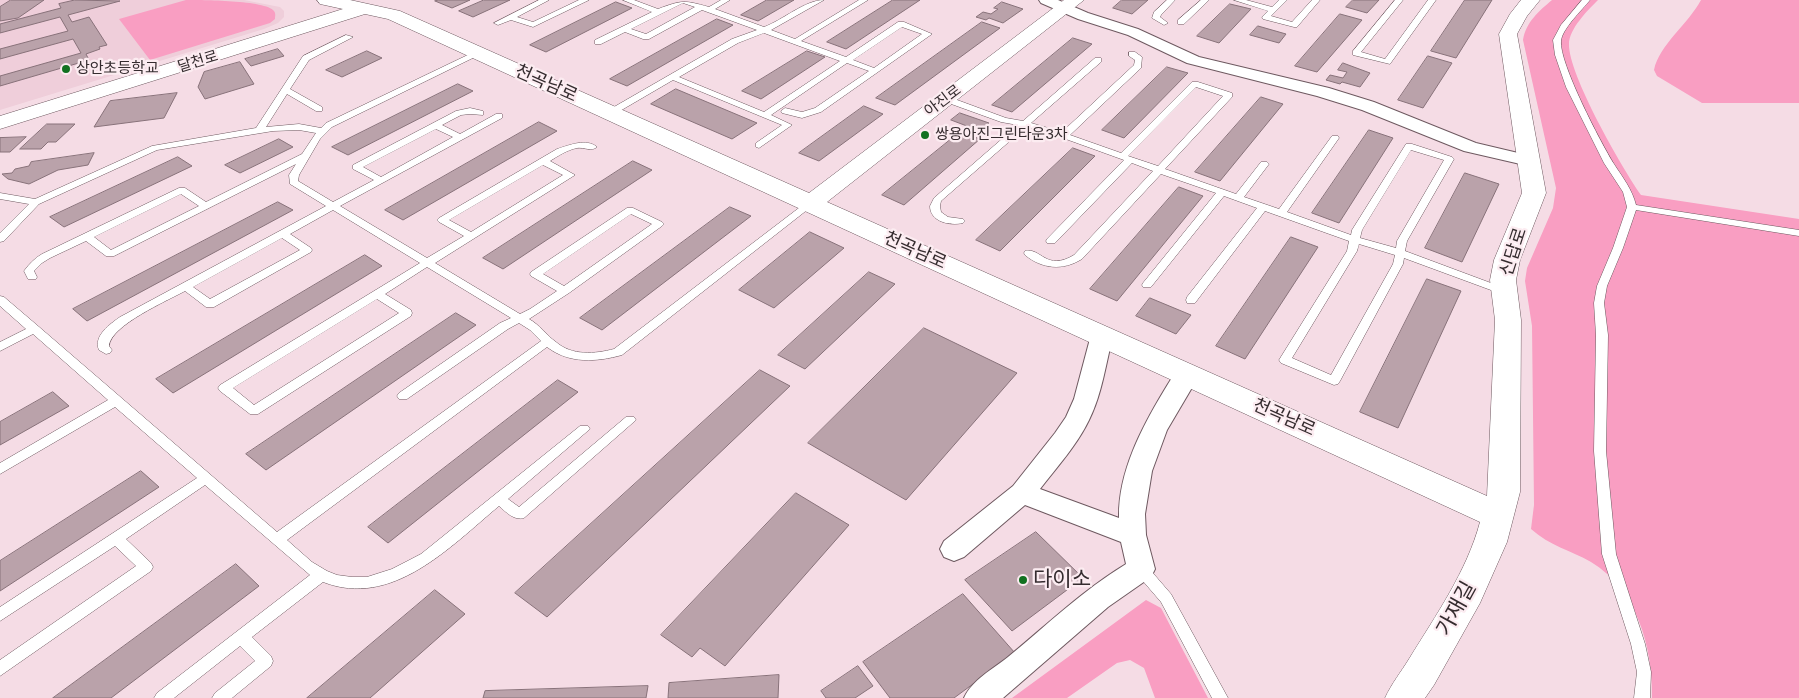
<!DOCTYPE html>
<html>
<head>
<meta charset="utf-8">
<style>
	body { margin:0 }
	canvas { display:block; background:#f5dce5 }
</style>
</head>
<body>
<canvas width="1799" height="698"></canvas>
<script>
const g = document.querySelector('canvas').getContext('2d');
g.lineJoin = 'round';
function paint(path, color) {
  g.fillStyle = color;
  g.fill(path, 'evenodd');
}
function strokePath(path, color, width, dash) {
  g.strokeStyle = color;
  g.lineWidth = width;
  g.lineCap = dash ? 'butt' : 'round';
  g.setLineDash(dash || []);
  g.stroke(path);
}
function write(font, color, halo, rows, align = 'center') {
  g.font = font + ' Helvetica,"Noto Sans KR",sans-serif';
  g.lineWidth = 4.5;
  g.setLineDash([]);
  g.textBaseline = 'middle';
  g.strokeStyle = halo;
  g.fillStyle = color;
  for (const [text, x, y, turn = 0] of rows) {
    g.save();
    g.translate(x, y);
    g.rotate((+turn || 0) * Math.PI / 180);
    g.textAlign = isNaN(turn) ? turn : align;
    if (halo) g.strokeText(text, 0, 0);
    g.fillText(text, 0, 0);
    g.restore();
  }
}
paint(new Path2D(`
	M 0,0 L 244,0 L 280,7 L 284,11 L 284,17 L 278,23 L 264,29 L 0,110 Z`), '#efceda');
paint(new Path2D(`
	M 186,0 C 200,0 266,0 274,11 C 276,14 275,16 275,19 L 270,23 L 150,60 L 119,19 Z
	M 1552,0 L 1598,0 C 1588,10 1569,29 1569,44 C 1568,74 1622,168 1641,195 L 1799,219 L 1799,698 L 1652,698 C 1653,647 1637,590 1591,562 C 1570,550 1550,546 1531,529 L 1534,505 L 1532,326 L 1525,281 L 1527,268 L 1553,208 L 1556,188 L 1523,40 C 1526,22 1539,11 1552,0 Z
	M 1701,0 L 1799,0 L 1799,103 L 1702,103 L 1657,76 L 1654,70 C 1659,45 1689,23 1701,0 Z
	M 1146,600 L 1161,608 L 1208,698 L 1155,698 L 1144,668 L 1130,660 L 1117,663 L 1067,698 L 1012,698 Z`), '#f99ec2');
const building = new Path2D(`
	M 11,0 L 44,0 L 18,18 L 0,21 L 0,7 Z
	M 75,0 L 120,1 L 68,15 L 72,22 L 89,17 L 107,45 L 99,47 L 100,49 L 86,54 L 89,60 L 0,86 L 0,76 L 81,53 L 73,39 L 0,59 L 0,49 L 68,31 L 60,17 L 0,33 L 0,24 L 61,8 L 59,4 Z
	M 439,0 L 470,0 L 452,8 L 435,1 Z
	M 484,0 L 510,0 L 473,17 L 459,11 Z
	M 767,0 L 794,0 L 758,21 L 741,15 Z
	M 893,0 L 920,0 L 846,49 L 827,42 Z
	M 1122,0 L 1148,0 L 1132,14 L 1113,8 Z
	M 1353,0 L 1379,0 L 1367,13 L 1346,7 Z
	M 1465,0 L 1492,0 L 1456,58 L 1431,51 Z
	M 616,2 L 632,8 L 546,52 L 530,45 Z
	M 1002,2 L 1023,9 L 1003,23 L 989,18 L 986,20 L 976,17 L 983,12 L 991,14 L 998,9 L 994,8 Z
	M 1230,4 L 1251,9 L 1219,43 L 1197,36 Z
	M 1340,14 L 1362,20 L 1317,72 L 1295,66 Z
	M 717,19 L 733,25 L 627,86 L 610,79 Z
	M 982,22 L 1000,28 L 895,105 L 876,98 Z
	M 1258,26 L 1286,34 L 1279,43 L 1250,35 Z
	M 1073,38 L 1092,44 L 1012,112 L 992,105 Z
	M 278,49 L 284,56 L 251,66 L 245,59 Z
	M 367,51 L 382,58 L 342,77 L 326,70 Z
	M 807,51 L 825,57 L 761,99 L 742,91 Z
	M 1428,56 L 1452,63 L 1423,108 L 1398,100 Z
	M 240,62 L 254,84 L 205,99 L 198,87 L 204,72 Z
	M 1343,63 L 1370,73 L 1360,87 L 1342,82 L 1340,84 L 1326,80 L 1330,75 L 1343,78 L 1347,72 L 1338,70 Z
	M 1167,67 L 1188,73 L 1124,138 L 1102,130 Z
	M 458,84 L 473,91 L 348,155 L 332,147 Z
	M 676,89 L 757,123 L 732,139 L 651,104 Z
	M 177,93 L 164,118 L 94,127 L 110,101 Z
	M 1261,97 L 1283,104 L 1220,181 L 1195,172 Z
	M 864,106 L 883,114 L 819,161 L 799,153 Z
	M 960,113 L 989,123 L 980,131 L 951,120 Z
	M 539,122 L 557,131 L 403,220 L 385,210 Z
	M 47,124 L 75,124 L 56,142 L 48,142 L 41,149 L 20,149 Z
	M 1369,130 L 1393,138 L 1339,223 L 1312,213 Z
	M 960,132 L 980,139 L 904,205 L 882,195 Z
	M 26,137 L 10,152 L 0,152 L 0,138 Z
	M 279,139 L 293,147 L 240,173 L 225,165 Z
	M 1073,148 L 1095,156 L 1000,251 L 976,240 Z
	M 94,153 L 88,165 L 58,170 L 29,184 L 8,179 L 2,174 L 12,173 L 15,169 L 29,166 L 31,162 Z
	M 178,157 L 192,166 L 64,227 L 50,217 Z
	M 633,161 L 652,170 L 503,269 L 483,258 Z
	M 1465,173 L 1499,184 L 1462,262 L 1425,248 Z
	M 1179,187 L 1203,196 L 1117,301 L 1090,289 Z
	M 278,202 L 293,210 L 87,321 L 73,309 Z
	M 730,207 L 751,216 L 602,330 L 580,318 Z
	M 810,232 L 844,248 L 774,308 L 739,290 Z
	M 1291,237 L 1318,247 L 1245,359 L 1216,346 Z
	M 365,255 L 382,266 L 173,393 L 156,379 Z
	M 869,272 L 895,284 L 805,369 L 778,355 Z
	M 1427,279 L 1461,291 L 1398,428 L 1360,412 Z
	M 1150,298 L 1191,315 L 1176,334 L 1136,316 Z
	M 456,313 L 476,325 L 266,470 L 246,454 Z
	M 924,328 L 1017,373 L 906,500 L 808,443 Z
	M 760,370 L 790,386 L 547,617 L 515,593 Z
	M 558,380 L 578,392 L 388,543 L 368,527 Z
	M 53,392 L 69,406 L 0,445 L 0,422 Z
	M 141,471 L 159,487 L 0,591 L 0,561 Z
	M 796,493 L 849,525 L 725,666 L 700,648 L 692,657 L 661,635 Z
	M 1036,532 L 1083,578 L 1012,631 L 965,580 Z
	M 236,564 L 259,586 L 111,698 L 53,698 Z
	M 435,590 L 465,614 L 370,698 L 307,698 Z
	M 963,594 L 1015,653 L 954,698 L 890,698 L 863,662 Z
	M 858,666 L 873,686 L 855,698 L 826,698 L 821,691 Z
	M 779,675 L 778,698 L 668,698 L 669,683 Z
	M 648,686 L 646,698 L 483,698 L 485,691 Z`);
paint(building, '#baa2aa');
strokePath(building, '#88727a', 1);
const service = new Path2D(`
	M 539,0 L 549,0 L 517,17 L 533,22 L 579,0 L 589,0 L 533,27 L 511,20 L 498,25 L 494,23 Z
	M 623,0 L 634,0 L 658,9 C 682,0 684,0 709,7 L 721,0 L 730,0 L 715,9 L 764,27 C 783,20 805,0 824,0 L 771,30 L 795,39 L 859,0 L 868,0 L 801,41 L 846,57 L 898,22 L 904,22 L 932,34 L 821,112 L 802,118 L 782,113 L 781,111 L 785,108 L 802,112 L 815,108 L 869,71 L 847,63 L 771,115 L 792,125 L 759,148 L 756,147 L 756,143 L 782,125 L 673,80 L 613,115 L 607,115 L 607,111 L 732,39 L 757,30 L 702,10 L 649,39 L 643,39 L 625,32 L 601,44 L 595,44 L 595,40 L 652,12 ZM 683,3 L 695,7 L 646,34 L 631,29 ZM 902,27 L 922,34 L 874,68 L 853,60 ZM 764,33 L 840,61 L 764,112 L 679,77 L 738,43 Z
	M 1167,0 L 1175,0 L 1161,15 L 1160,17 L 1168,23 L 1164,25 L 1152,18 L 1154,12 Z
	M 1201,0 L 1209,0 L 1184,24 L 1178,24 L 1178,20 Z
	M 1234,0 L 1246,0 L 1272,7 L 1279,0 L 1287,0 L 1271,16 L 1292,22 L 1312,0 L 1320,0 L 1297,27 L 1294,27 L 1263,19 L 1262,17 L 1268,11 Z
	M 1395,0 L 1403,0 L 1361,52 L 1385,59 L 1428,0 L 1436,0 L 1390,64 L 1353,55 L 1353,51 Z
	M 1582,0 L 1590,0 C 1582,10 1562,29 1561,41 C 1559,63 1601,143 1614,164 C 1623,178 1632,189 1636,205 L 1799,230 L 1799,236 L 1636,210 L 1623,248 L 1607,286 L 1604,303 L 1608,335 L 1606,451 L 1616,554 L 1645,644 L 1651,672 L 1650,698 L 1634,698 L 1637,672 L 1631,644 L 1602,554 L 1594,451 L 1596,335 L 1594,303 L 1597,286 L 1613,248 L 1627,207 L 1623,192 L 1604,163 L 1566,87 L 1555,55 L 1553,40 L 1561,25 Z
	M 346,35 L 353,37 L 309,60 L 290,89 L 322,107 L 322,111 L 316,111 L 287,94 L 266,127 L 299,124 L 321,128 L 326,123 L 476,51 L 483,53 L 332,127 L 320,139 L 299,175 L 298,181 L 333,202 L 374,180 L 353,169 L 353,165 L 456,111 L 470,108 L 483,111 L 483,115 L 470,114 L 461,115 L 442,125 L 460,134 L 496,114 L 502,114 L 502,118 L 340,206 L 427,258 L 464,236 L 439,222 L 437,220 L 439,218 L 557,149 C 570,145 586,138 597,147 C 591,152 585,147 577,148 C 567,150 558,156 550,161 L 575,175 L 435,263 L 520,314 L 530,309 L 557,291 L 531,276 L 530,274 L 531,272 L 627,208 L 633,208 L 662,222 L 664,224 L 662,226 L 569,293 L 529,319 C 540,325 546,335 556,342 C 572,356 595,354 614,349 L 808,201 L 814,201 L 816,203 L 622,355 C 597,362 569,364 547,347 L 287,540 L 312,562 L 327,571 L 337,575 L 352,577 L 367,577 L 392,569 L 421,554 L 580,426 L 588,426 L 590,429 L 508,499 L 519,507 L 626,417 L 634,417 L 636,420 L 524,518 C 514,521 506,512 499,506 C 450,547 392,609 323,582 L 252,637 L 271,656 L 273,661 L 271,666 L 232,698 L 212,698 L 215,693 L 255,661 L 240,646 L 174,698 L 154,698 L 157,693 L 310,575 L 205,485 L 126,539 L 151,563 L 153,567 L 151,571 L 0,676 L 0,660 L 136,566 L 115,546 L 0,621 L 0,607 L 197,478 L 115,407 L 0,474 L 0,463 L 108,400 L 33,334 L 0,351 L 0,342 L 26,329 L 0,306 L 0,296 L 4,297 L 38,326 L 277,532 L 541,341 L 530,330 L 519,323 L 508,329 L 407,399 L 399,399 L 397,396 L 399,393 L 500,323 L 511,318 L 427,267 L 385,294 L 411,310 L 412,313 L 411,316 L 258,414 L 250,414 L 220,391 L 218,388 L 220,385 L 420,263 L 333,210 L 290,234 L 311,248 L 312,250 L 311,252 L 214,307 L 206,307 L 185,291 C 167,301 111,325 109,346 L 112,350 L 110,353 L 106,354 L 99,350 C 93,336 110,324 120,317 L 326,206 L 290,184 L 289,175 L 296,164 L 114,256 L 106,256 L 86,241 L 50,258 L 42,263 L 34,271 L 37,277 L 36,279 L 28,279 L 24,271 C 29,264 35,258 42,254 L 179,188 L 185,188 L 206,202 L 302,154 L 316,133 L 299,130 L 273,131 L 157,150 L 39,204 L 4,241 L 0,242 L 0,233 L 29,204 L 0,199 L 0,193 L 35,199 L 152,146 L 256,128 L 303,56 ZM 436,129 L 453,137 L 381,177 L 363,167 ZM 543,165 L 563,175 L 471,232 L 449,220 ZM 181,194 L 199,206 L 111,250 L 94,237 ZM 631,214 L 652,224 L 564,286 L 543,274 ZM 282,238 L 300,250 L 210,299 L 193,287 ZM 377,299 L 399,313 L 254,405 L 233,388 Z
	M 1129,52 L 1135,52 L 1142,57 L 1141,68 L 1070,135 L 1121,153 L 1192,82 L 1198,82 L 1232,93 L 1232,97 L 1165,169 L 1236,194 L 1261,162 L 1267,162 L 1269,164 L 1244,197 L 1279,209 L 1332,136 L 1338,136 L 1339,138 L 1287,212 L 1351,235 L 1352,230 L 1406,144 L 1412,144 L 1452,157 L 1454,159 L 1407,241 L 1405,251 L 1507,289 L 1508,291 L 1507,293 L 1499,293 L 1404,258 L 1403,264 L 1340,381 L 1338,384 L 1334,385 L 1281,363 L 1279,360 L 1347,251 L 1349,241 L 1265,211 L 1195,303 L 1187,303 L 1186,300 L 1187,297 L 1257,208 L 1224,196 L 1151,287 L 1143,287 L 1142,285 L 1143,283 L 1216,193 L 1161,174 L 1082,259 C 1063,271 1042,269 1025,255 L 1024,253 L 1025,251 C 1041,247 1046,272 1074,255 L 1153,171 L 1132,163 L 1055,243 L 1047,243 L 1046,241 L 1047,239 L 1124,160 L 1038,129 L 1026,127 L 941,201 L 940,206 L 941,212 L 948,217 L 963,219 L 965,221 L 963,223 C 950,226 930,222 930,206 L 934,198 L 1018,125 L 1001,122 L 943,101 L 943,97 L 949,97 L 1006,118 L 1023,121 L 1095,58 L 1101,58 L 1101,62 L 1031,123 L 1062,132 L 1134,65 L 1135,60 L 1129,56 ZM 1196,87 L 1223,96 L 1158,166 L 1128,156 ZM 1411,150 L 1444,160 L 1397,241 L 1396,248 L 1360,238 L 1362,230 ZM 1359,244 L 1395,255 L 1393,264 L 1331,375 L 1292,358 L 1357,251 Z
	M 1141,563 L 1146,565 L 1171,594 L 1228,698 L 1212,698 L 1161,602 L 1136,573 L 1134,569 L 1136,565 Z`);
const minor = new Path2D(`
	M 1039,0 L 1058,0 L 1088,13 L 1138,29 L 1199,57 L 1329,88 L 1374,102 L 1476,143 L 1535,157 L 1538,161 L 1535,165 L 1529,166 L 1464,151 L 1362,110 L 1317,96 L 1187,63 L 1128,35 L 1078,19 L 1041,3 Z
	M 1102,327 L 1110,330 L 1113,335 C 1106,363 1102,394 1089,420 C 1077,445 1057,467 1040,489 L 1119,518 C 1118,472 1142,427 1165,389 C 1169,383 1175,371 1181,368 C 1187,365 1191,366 1196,368 L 1200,374 L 1167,430 L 1152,471 L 1145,514 L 1146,535 L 1155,569 L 1151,577 L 1108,607 L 1003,698 L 964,698 C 972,680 993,669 1008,657 C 1047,625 1083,590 1126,564 L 1121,542 L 1025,505 L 964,557 L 954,561 L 944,557 L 940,549 L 944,541 L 1013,486 L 1055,433 L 1066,417 L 1074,399 L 1091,335 L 1094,330 Z`);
const tertiary = new Path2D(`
	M 317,0 L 350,0 L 400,11 L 809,193 L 1064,0 L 1084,0 L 827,202 L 1487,496 L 1495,320 L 1490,280 L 1494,260 L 1522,193 L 1499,34 L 1510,14 L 1521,0 L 1540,0 L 1527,16 L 1517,34 L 1546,193 L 1520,260 L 1516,280 L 1521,320 L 1520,492 L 1507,542 L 1480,603 L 1434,685 L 1425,698 L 1385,698 C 1392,683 1401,672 1409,659 C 1436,615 1467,571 1480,522 L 388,19 L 365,14 L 0,129 L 0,116 L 343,9 L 320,4 Z`);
strokePath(service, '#6e5960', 1);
strokePath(minor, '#6e5960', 2);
strokePath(tertiary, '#6e5960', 1);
paint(service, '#fff');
paint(minor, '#fff');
paint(tertiary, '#fff');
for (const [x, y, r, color] of [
	[66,69,5,"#117120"],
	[925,135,5,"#117120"],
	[1023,580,5,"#117120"]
]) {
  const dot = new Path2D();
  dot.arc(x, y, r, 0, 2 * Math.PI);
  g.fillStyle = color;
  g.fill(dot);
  strokePath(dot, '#fcecf1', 2);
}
write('15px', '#352c2f', '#fcecf1', [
	["달천로",198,62,-17],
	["아진로",943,101,-37]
]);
write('15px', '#352c2f', '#fcecf1', [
	["상안초등학교",76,69],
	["쌍용아진그린타운3차",935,135]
], 'left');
write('18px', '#352c2f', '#fcecf1', [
	["천곡남로",546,84,24],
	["천곡남로",915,251,24],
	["신답로",1514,252,-72],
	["천곡남로",1284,418,24]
]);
write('21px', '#352c2f', '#fcecf1', [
	["다이소",1033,580]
], 'left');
write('21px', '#352c2f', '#fcecf1', [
	["가재길",1457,609,-61]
]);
</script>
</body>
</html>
